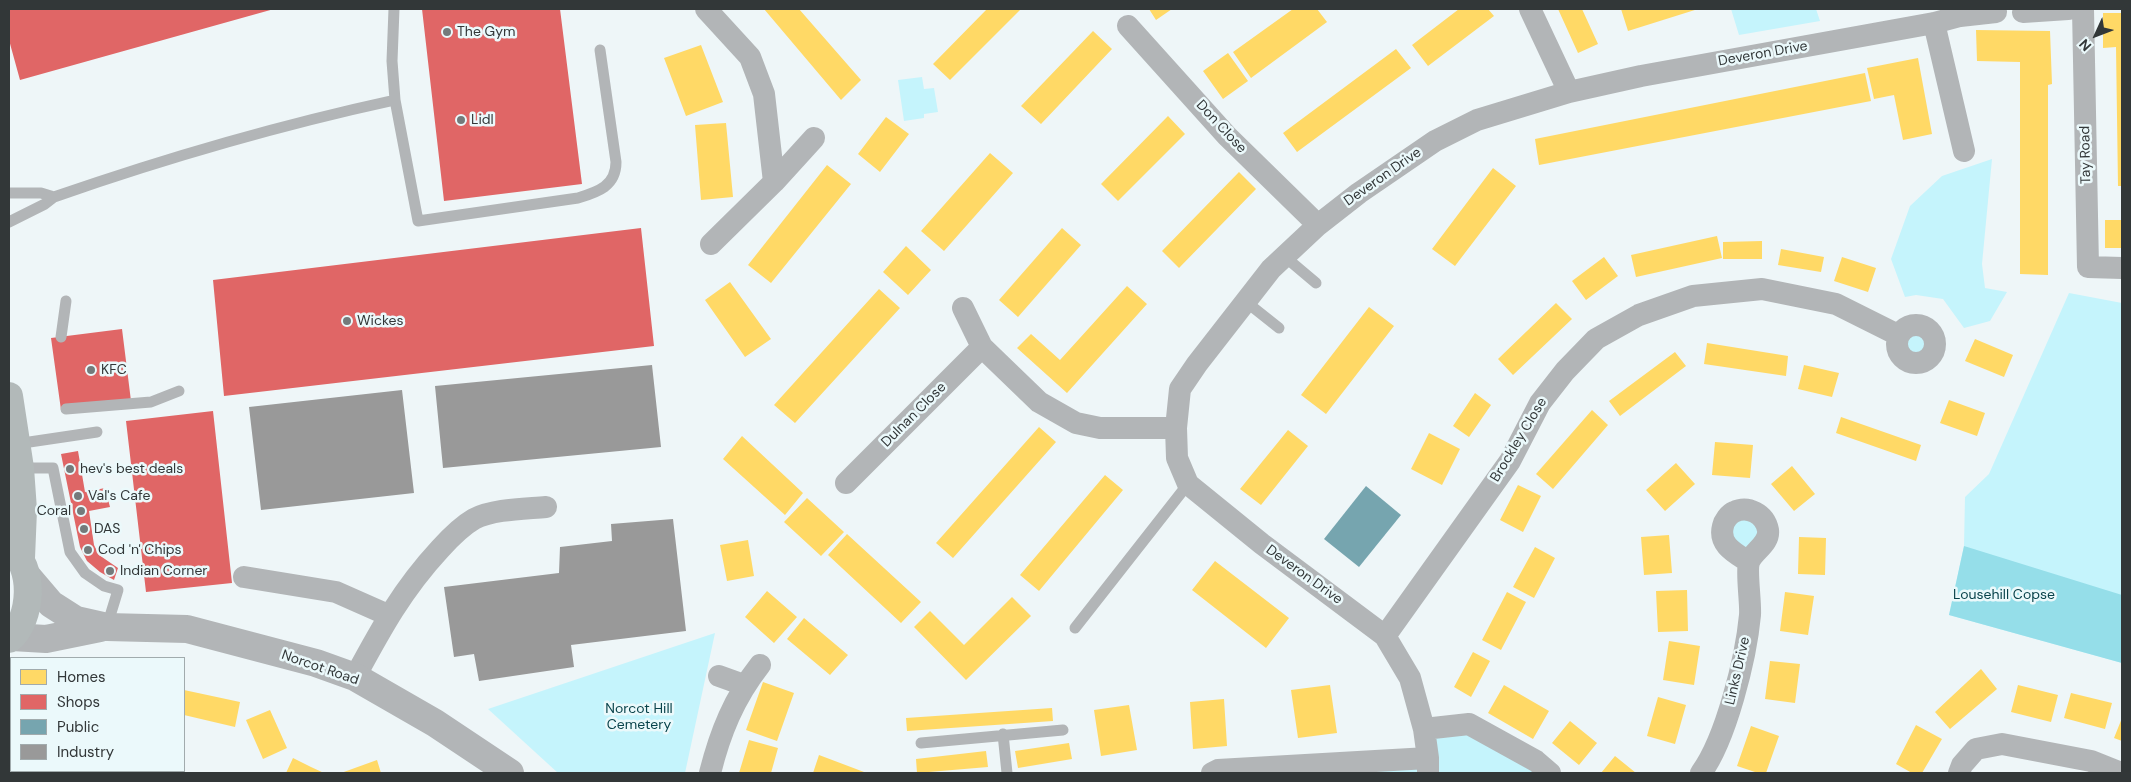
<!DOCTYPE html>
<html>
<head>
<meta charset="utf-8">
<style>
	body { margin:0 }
	#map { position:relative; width:2131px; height:782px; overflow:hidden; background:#eef6f8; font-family:"DM Sans",sans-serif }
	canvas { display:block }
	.frame { position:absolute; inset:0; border:10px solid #323738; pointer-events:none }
	.legend { position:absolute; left:10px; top:657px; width:175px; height:115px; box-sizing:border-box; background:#ebf9fb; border:1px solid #a1abad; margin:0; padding:6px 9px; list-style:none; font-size:15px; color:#323738 }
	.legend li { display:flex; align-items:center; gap:10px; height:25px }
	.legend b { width:25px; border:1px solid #a1abad }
	.north { position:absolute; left:2071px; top:10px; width:50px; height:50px; -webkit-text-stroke:4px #ebf9fb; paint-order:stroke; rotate:227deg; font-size:14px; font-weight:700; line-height:20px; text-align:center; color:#323738 }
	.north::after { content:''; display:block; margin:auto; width:18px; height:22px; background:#323738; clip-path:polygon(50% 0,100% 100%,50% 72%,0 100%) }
</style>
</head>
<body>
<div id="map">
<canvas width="2131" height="782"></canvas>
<div class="frame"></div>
<ul class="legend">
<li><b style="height:14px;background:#ffd966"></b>Homes</li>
<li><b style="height:14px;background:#e06666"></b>Shops</li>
<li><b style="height:14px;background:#76a5af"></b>Public</li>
<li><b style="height:14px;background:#999"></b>Industry</li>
</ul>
<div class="north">N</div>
</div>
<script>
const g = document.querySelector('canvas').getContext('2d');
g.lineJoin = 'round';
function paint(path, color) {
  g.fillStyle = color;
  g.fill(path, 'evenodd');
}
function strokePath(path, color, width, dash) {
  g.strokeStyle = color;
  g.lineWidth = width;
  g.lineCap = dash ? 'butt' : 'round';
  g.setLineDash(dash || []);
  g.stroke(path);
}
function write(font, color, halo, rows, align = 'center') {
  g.font = font + ' "DM Sans",sans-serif';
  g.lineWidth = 5;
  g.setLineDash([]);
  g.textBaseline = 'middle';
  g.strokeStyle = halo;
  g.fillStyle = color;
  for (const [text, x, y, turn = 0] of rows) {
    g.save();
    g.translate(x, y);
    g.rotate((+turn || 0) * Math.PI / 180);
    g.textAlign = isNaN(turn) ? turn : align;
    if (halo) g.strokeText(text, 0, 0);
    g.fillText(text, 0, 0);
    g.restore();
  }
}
paint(new Path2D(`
	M 1731,9 L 1816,9 L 1820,21 L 1739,35 Z
	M 922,77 L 924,89 L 934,88 L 938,112 L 924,114 L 924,118 L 904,121 L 898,80 Z
	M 1992,159 L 1982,264 L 1985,288 L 2007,292 L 1990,321 L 1964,328 L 1943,299 L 1916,295 L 1905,297 L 1891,259 L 1910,206 L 1942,176 Z
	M 2069,293 L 2122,303 L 2122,663 L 1949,615 L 1964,546 L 1965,497 L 1989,474 Z
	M1897 344a19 19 0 1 1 38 0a19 19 0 1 1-38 0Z
	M 1763,518 L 1749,562 L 1723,522 Z
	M 715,633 L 685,773 L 558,773 L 488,709 Z
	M 1469,724 L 1550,773 L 1377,773 L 1377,761 L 1428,758 L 1424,729 Z`), '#c5f4fc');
paint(new Path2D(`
	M 1964,546 L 2122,595 L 2122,663 L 1949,615 Z`), '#95dee9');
paint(new Path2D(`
	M 764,9 L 799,9 L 861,80 L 841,100 Z
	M 987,9 L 1021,9 L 950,80 L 933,64 Z
	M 1149,9 L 1172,9 L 1156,20 Z
	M 1293,9 L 1317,9 L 1327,22 L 1251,78 L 1233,52 Z
	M 1459,9 L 1488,9 L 1494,16 L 1428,66 L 1412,45 Z
	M 1558,9 L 1582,9 L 1598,44 L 1578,53 Z
	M 1621,9 L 1698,9 L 1628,31 Z
	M 2103,13 L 2122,13 L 2122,186 L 2118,186 L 2116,47 L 2103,48 Z
	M 1976,30 L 2050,31 L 2052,84 L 2048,85 L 2048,275 L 2020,274 L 2020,62 L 1977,61 Z
	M 1093,31 L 1112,49 L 1041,124 L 1021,106 Z
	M 701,45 L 723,102 L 686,116 L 664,58 Z
	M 1396,49 L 1411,68 L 1297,152 L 1283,133 Z
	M 1228,53 L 1248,81 L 1223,99 L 1203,71 Z
	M 1918,58 L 1932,134 L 1903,140 L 1894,95 L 1874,99 L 1867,68 Z
	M 1865,73 L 1871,101 L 1539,165 L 1535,139 Z
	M 1168,116 L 1185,134 L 1118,201 L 1101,184 Z
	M 886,117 L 909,134 L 880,172 L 858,154 Z
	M 726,123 L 733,197 L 701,200 L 695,125 Z
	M 990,153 L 1013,173 L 944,251 L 921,231 Z
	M 827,165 L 851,184 L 771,283 L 748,265 Z
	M 1493,168 L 1516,186 L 1455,266 L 1432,249 Z
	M 1239,172 L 1256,189 L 1179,268 L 1162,251 Z
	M 2105,220 L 2122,220 L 2122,248 L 2105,248 Z
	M 1062,228 L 1081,245 L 1018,317 L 999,300 Z
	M 1717,236 L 1722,258 L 1636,277 L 1631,255 Z
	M 1762,241 L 1762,259 L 1723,259 L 1723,242 Z
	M 906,246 L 931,270 L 908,295 L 883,272 Z
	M 1781,249 L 1824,257 L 1821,272 L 1778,265 Z
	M 1604,257 L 1618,276 L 1586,300 L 1572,281 Z
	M 1842,257 L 1876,268 L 1868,292 L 1834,281 Z
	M 730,282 L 771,339 L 745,357 L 705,300 Z
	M 1127,286 L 1147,304 L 1067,393 L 1017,348 L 1031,334 L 1060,360 Z
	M 879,289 L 900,308 L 795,423 L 774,405 Z
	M 1556,303 L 1572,319 L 1513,375 L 1498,359 Z
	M 1369,307 L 1394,326 L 1326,414 L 1301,395 Z
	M 1975,339 L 2013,355 L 2004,377 L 1965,361 Z
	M 1707,343 L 1788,356 L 1786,376 L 1704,364 Z
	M 1675,352 L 1686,366 L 1620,416 L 1609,401 Z
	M 1804,365 L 1839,373 L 1832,397 L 1798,389 Z
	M 1475,393 L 1491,405 L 1469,437 L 1453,426 Z
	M 1949,400 L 1985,413 L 1977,436 L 1940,423 Z
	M 1592,410 L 1608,425 L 1553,489 L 1536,474 Z
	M 1841,417 L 1921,445 L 1916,461 L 1836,433 Z
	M 1039,427 L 1056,442 L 953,558 L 936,543 Z
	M 1288,430 L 1308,446 L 1261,505 L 1240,489 Z
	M 1429,433 L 1460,449 L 1442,485 L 1411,469 Z
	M 742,436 L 803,493 L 785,515 L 723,459 Z
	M 1715,442 L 1753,445 L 1750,478 L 1712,475 Z
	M 1676,463 L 1695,484 L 1665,511 L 1646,490 Z
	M 1792,466 L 1815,494 L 1794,511 L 1771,484 Z
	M 1105,475 L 1123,490 L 1039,591 L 1020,575 Z
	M 1518,485 L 1541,496 L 1523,532 L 1500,520 Z
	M 807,498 L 844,532 L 821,556 L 784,522 Z
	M 847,534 L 921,602 L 901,623 L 828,555 Z
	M 1669,535 L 1672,573 L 1644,575 L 1641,537 Z
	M 1799,537 L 1826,538 L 1825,575 L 1798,574 Z
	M 748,540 L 754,576 L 727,581 L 720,545 Z
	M 1535,547 L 1555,558 L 1534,598 L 1513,587 Z
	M 1215,561 L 1289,618 L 1266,648 L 1192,590 Z
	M 1687,590 L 1688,631 L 1658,632 L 1656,591 Z
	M 767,591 L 797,617 L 774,643 L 745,617 Z
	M 1507,592 L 1526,602 L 1501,650 L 1482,640 Z
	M 1785,592 L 1814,596 L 1808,635 L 1780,631 Z
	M 1012,597 L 1031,616 L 966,680 L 914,627 L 930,611 L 964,645 Z
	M 804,618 L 848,655 L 830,675 L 787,639 Z
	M 1669,641 L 1700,646 L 1694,685 L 1663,680 Z
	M 1473,652 L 1490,661 L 1471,697 L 1454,687 Z
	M 1770,661 L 1800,664 L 1795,703 L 1765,699 Z
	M 1981,669 L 1997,689 L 1950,729 L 1935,712 Z
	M 763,682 L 794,693 L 777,741 L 746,730 Z
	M 1330,685 L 1337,733 L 1298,738 L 1291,690 Z
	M 1504,685 L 1549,711 L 1533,739 L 1488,713 Z
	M 2018,685 L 2058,695 L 2051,722 L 2011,712 Z
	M 184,690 L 240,702 L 235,727 L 184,715 Z
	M 2071,693 L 2112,703 L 2105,729 L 2064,718 Z
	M 1658,697 L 1686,705 L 1675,744 L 1647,736 Z
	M 1224,699 L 1227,746 L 1193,749 L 1190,702 Z
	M 1129,705 L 1137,750 L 1101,756 L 1094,710 Z
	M 1052,708 L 1053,721 L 907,731 L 906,718 Z
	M 270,710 L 287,748 L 263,759 L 246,720 Z
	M 2122,718 L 2122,741 L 2114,738 Z
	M 1570,721 L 1597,743 L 1579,765 L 1552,743 Z
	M 1916,725 L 1942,739 L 1922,773 L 1912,773 L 1896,764 Z
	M 1751,726 L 1779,736 L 1766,773 L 1758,773 L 1737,766 Z
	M 749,740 L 778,748 L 771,773 L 739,773 Z
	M 1069,743 L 1072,759 L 1018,768 L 1015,751 Z
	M 986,751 L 988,767 L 917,773 L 916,759 Z
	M 819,755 L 864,772 L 864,773 L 813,773 Z
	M 1615,756 L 1636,773 L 1601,773 Z
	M 293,758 L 311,767 L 324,773 L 286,773 Z
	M 377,760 L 381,773 L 341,773 Z
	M 61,771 L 92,771 L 91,773 L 60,773 Z`), '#ffd966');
paint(new Path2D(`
	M 9,9 L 274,9 L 20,80 L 9,40 Z
	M 422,9 L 560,9 L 582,184 L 444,201 Z
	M 641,228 L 654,346 L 224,396 L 213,280 Z
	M 122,329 L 131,401 L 61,410 L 51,338 Z
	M 213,411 L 232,583 L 146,592 L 126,421 Z
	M 78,451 L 85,492 L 105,488 L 110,507 L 89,511 L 94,545 L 99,555 L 118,568 L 114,580 L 100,572 L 87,561 L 80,547 L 61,454 Z`), '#e06666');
paint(new Path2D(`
	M 1366,486 L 1401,515 L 1359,567 L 1324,539 Z`), '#76a5af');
paint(new Path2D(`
	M 652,365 L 661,447 L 443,468 L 435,386 Z
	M 402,390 L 414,493 L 261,510 L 249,407 Z
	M 673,519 L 686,631 L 571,645 L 574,667 L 479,681 L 474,654 L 454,657 L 444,587 L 559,573 L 560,547 L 612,541 L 611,524 Z`), '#999');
strokePath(new Path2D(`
	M 394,9 L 392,61 L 395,100 L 418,221 L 578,198 C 598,192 616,186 616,162 L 600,50
	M 9,193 L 41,193 L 54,197
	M 9,222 L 45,204 L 54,197 C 166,158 280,125 395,100
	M 1284,256 L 1316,283
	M 1245,301 L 1279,328
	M 61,337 L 66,301
	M 66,409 L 151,402 L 179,391
	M 16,444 L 97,432
	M 20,468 L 53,468 L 70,552 L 85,573 L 104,586 L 118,590 L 107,626
	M 1075,628 L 1188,484
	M 1003,734 L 1007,773
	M 921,743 L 1063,730`), '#b2b5b7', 11);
strokePath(new Path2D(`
	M 706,9 L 750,57 L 764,94 L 774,182
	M 1530,9 L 1569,92
	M 2083,9 L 2088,267 L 2122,268
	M 2023,12 L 2068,9
	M 1934,23 L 1964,151
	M 1128,26 L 1227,136 L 1318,225
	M 711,244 L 774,182 L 814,138
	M 963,308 L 982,347 L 1039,402 L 1076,423 L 1100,428 L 1176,428
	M1897 344a19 19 0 1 1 38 0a19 19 0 1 1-38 0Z
	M 846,483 L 982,347
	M 244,577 L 336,592 L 388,615
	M 1385,636 L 1510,461 L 1540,403 L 1565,371 L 1596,339 L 1639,315 L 1693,296 L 1762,289 L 1836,304 L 1898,335
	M 719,676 L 744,685
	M 355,677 C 381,629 402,590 440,549 C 449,539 462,526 474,519 C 494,509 524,509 546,507
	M 1424,729 L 1469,724 L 1536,761 L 1550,773
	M 24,773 L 25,771
	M 710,773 C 720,733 734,698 760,665
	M 1212,773 L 1218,770 L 1428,758
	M 1428,773 L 1428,758 L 1424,729 L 1410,678 L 1385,636 L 1262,544 L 1188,484 L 1177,458 L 1176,428 L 1180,389 L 1197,364 L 1271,269 L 1318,225 L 1359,193 L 1435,141 L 1477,120 L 1569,92 L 1641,76 L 1934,23 L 1960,16 L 1996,12
	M 1701,773 C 1726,739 1746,658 1750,615 C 1751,603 1746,571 1749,562 C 1753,551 1770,544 1768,530 C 1765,514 1748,505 1734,512 C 1729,514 1724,521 1723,526 C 1718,545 1735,553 1749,562
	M 1959,773 L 1962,765 L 1976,749 L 2002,744 L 2091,761 L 2121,773`), '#b2b5b7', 22);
strokePath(new Path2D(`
	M 28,577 L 51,604 L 76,620 L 107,627 L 187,629 L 316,663 L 355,677 L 435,723 L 510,773
	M 12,637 L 46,639 L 100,628`), '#b2b5b7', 28);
strokePath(new Path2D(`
	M 9,396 L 20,468 L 23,510 L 21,558
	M 9,548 C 36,565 32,621 9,639`), '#b2b9b9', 28);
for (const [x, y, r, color] of [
	[447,32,5,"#747a7b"],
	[461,120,5,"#747a7b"],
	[347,321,5,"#747a7b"],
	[91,370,5,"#747a7b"],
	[70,469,5,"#747a7b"],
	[78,496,5,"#747a7b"],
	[81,511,5,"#747a7b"],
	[84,529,5,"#747a7b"],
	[88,550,5,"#747a7b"],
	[110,571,5,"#747a7b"]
]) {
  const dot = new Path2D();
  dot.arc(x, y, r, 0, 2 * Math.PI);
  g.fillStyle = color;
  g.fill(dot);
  strokePath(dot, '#ebf9fb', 2);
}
write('14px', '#323738', '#ebf9fb', [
	["The Gym",457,32],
	["Lidl",471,120],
	["Wickes",357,321],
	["KFC",101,370],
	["hev's best deals",80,469],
	["Val's Cafe",88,496],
	["Coral",71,511,"right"],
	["DAS",94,529],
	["Cod 'n' Chips",98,550],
	["Indian Corner",120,571]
], 'left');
write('14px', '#323738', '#ebf9fb', [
	["Deveron Drive",1763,54,-10],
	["Don Close",1221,127,47],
	["Tay Road",2086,155,-91],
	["Deveron Drive",1383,177,-35],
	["Dulnan Close",914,415,-45],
	["Brockley Close",1519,440,-59],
	["Deveron Drive",1304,575,36],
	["Norcot Road",320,668,19],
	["Links Drive",1738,671,-77]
]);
write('14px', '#09434b', '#ebf9fb', [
	["Lousehill Copse",2004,595],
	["Norcot Hill",639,709],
	["Cemetery",639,725]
]);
</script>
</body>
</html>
